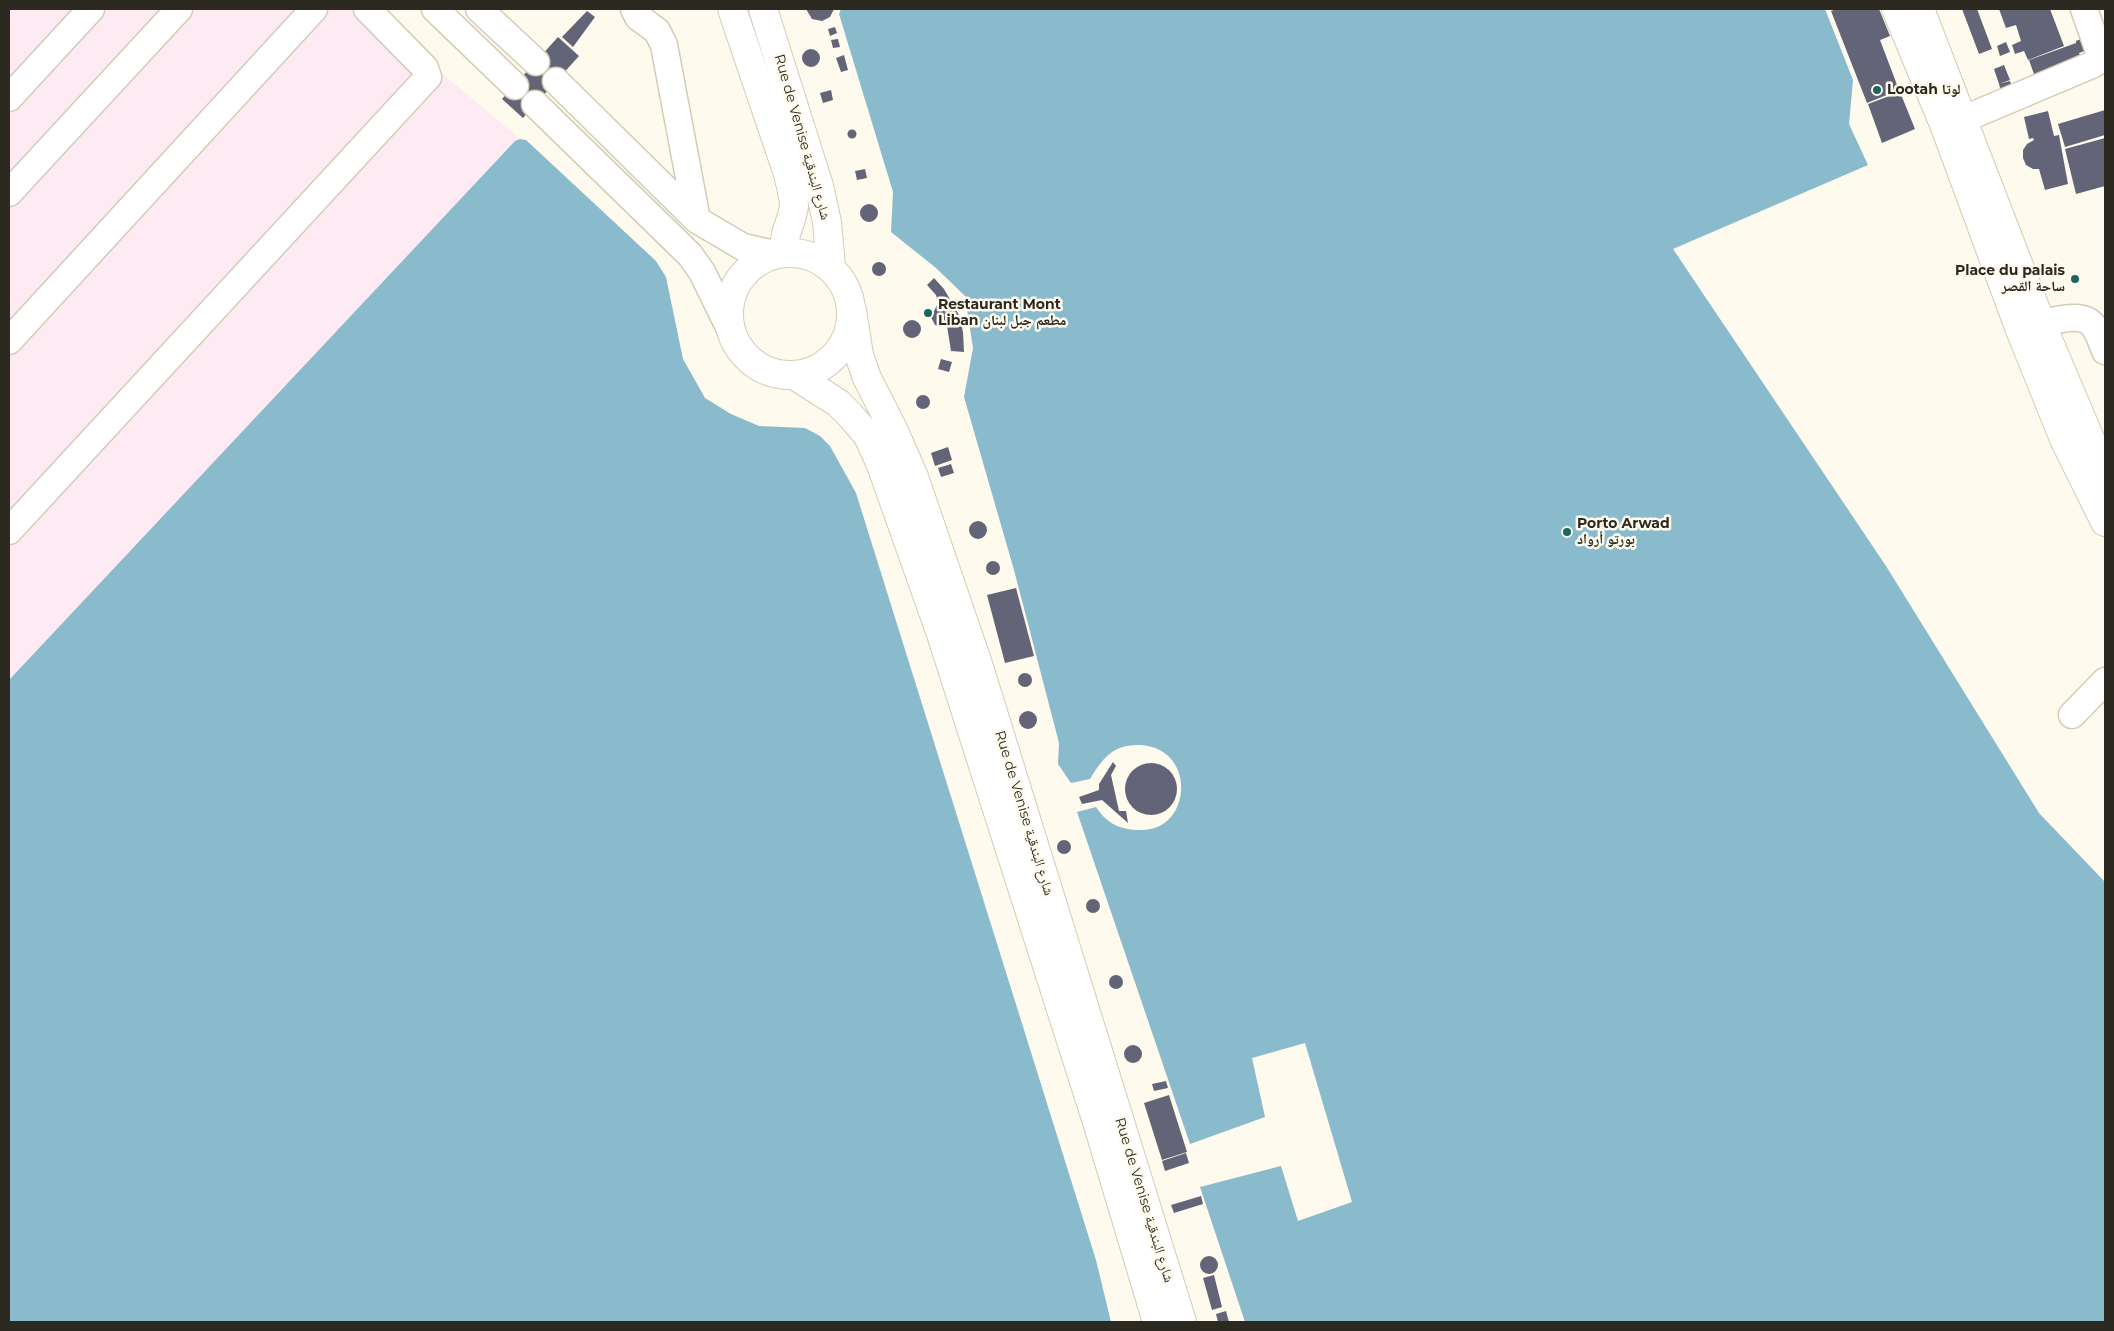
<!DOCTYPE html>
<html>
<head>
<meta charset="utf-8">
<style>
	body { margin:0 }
	#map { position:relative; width:2114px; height:1331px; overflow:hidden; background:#fefaed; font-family:Montserrat,sans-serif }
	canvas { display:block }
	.frame { position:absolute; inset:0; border:10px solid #2c2920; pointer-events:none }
</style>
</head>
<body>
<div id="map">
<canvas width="2114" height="1331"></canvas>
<div class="frame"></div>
</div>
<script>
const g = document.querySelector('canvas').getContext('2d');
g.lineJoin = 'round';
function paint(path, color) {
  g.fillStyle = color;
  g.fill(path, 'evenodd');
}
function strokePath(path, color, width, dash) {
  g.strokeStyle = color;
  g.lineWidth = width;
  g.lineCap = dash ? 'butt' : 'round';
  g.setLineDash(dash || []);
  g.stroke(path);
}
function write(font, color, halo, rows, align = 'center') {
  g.font = font + ' Montserrat,"Noto Naskh Arabic",sans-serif';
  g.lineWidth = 5;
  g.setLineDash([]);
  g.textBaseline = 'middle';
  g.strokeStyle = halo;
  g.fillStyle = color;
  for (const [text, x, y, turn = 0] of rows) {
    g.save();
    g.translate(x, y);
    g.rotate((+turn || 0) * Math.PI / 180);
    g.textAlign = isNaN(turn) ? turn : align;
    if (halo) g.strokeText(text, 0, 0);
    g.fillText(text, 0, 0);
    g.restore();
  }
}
paint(new Path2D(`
	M 9,9 L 366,9 L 520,139 L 515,141 L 9,680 Z`), '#feeaf2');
paint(new Path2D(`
	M 841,9 L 1825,9 L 1853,80 L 1849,124 L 1868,165 L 1673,249 L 1886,566 L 2039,813 L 2105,882 L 2105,1322 L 1245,1322 L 1200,1187 L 1281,1166 L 1298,1221 L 1352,1202 L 1305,1043 L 1252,1058 L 1265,1117 L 1190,1144 L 1077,812 L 1096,807 C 1107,824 1121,830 1140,830 C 1192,832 1198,748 1140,745 C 1113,744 1103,758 1090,779 L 1071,783 L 1058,764 L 1059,743 L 1014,570 L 964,397 L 973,348 L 965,296 L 936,268 L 891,232 L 893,192 L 839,14 Z
	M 520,139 L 526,140 L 656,261 L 666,277 L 683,359 L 705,398 L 731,414 L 759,426 L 805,428 L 820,436 L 830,446 L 856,493 L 1096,1260 L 1111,1322 L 9,1322 L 9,680 L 515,141 Z`), '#8abbcc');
paint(new Path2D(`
	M 806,9 L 834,9 L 830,17 L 822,21 L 812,19 Z
	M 1837,9 L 1879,9 L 1890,36 L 1880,40 L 1899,90 L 1867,103 L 1831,11 Z
	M 1962,9 L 1977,9 L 1992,49 L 1979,54 Z
	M 1999,9 L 2050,9 L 2064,46 L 2028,60 L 2024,51 L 2015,54 L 2012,45 L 2021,41 L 2016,25 L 2006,28 Z
	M 587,11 L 595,17 L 573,47 L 562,37 Z
	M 835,27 L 837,33 L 830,36 L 828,29 Z
	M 2088,36 L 2093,48 L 2079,53 L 2083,62 L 2036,80 L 2029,60 L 2076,43 L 2076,41 Z
	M 558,37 L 579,56 L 523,118 L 502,99 Z
	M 838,39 L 840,47 L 833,48 L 831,40 Z
	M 2006,42 L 2010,52 L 2000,56 L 1997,46 Z
	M802 58a9 9 0 1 1 18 0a9 9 0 1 1-18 0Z
	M 844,55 L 848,70 L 841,72 L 836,58 Z
	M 2004,65 L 2010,80 L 1999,84 L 1994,69 Z
	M 2010,81 L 2012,87 L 2001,91 L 1999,84 Z
	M 831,90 L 833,100 L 823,103 L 820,93 Z
	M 1900,92 L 1915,129 L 1882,143 L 1868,104 Z
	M 2105,110 L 2105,135 L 2065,147 L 2058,124 Z
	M 2048,111 L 2054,136 L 2059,135 L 2068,184 L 2045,190 L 2039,169 L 2033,169 L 2026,165 L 2023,158 L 2023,150 L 2027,144 L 2034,140 L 2033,138 L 2029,139 L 2024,117 Z
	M847.5 134a4.5 4.5 0 1 1 9 0a4.5 4.5 0 1 1-9 0Z
	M 2105,138 L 2105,186 L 2076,194 L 2065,149 Z
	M 865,169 L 867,178 L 857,180 L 855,171 Z
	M860 213a9 9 0 1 1 18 0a9 9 0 1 1-18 0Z
	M872 269a7 7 0 1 1 14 0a7 7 0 1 1-14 0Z
	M 934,278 L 944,289 L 959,315 L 963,332 L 964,352 L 951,351 L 947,326 L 940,327 L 935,325 L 931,317 L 938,303 L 936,295 L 927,285 Z
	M903 329a9 9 0 1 1 18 0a9 9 0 1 1-18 0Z
	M 941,359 L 952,362 L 949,372 L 938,369 Z
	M916 402a7 7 0 1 1 14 0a7 7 0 1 1-14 0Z
	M 948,447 L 952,460 L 935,466 L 931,453 Z
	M 951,464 L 954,473 L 941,477 L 938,468 Z
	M969 530a9 9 0 1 1 18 0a9 9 0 1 1-18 0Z
	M986 568a7 7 0 1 1 14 0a7 7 0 1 1-14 0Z
	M 1016,588 L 1034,656 L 1005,663 L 987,595 Z
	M1018 680a7 7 0 1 1 14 0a7 7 0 1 1-14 0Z
	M1019 720a9 9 0 1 1 18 0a9 9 0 1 1-18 0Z
	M 1113,762 L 1116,766 L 1111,775 L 1119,811 L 1126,811 L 1128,823 L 1102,800 L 1082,804 L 1079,797 L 1099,790 L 1099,784 Z
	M1125 789a26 26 0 1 1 52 0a26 26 0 1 1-52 0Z
	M1057 847a7 7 0 1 1 14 0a7 7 0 1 1-14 0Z
	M1086 906a7 7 0 1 1 14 0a7 7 0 1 1-14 0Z
	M1109 982a7 7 0 1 1 14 0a7 7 0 1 1-14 0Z
	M1124 1054a9 9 0 1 1 18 0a9 9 0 1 1-18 0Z
	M 1166,1081 L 1168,1088 L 1154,1091 L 1152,1084 Z
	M 1169,1095 L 1187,1152 L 1162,1160 L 1144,1103 Z
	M 1186,1153 L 1189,1163 L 1165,1171 L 1162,1161 Z
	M 1201,1196 L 1203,1204 L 1174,1213 L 1171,1205 Z
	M1200 1265a9 9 0 1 1 18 0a9 9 0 1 1-18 0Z
	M 1214,1275 L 1222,1307 L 1212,1310 L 1203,1278 Z
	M 1226,1311 L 1229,1322 L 1218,1322 L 1216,1314 Z`), '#636478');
const minor = new Path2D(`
	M 435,9 L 515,86
	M 479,9 L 536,62
	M 634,9 L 638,17 L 657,31 L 664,45 L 697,220
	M 556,81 L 697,220 L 743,247 L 774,254
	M 9,98 L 91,9
	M 535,104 L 690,255 L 702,272 L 729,327
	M 1945,127 L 2094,64 L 2101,57 L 2084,9
	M 9,193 L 179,9
	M 2021,330 C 2037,325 2073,312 2088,321 C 2097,326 2101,341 2105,351
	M 9,341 L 314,9
	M 9,531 L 428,77 L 425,68 L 367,9
	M 2072,715 L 2105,681`);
const major = new Path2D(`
	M 732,9 L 788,174 C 790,184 794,196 794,206 C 792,224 783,230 785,252
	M 763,9 L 819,186 L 827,222 L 831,267
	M 1896,9 L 1945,127 L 2020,330 L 2064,439 L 2105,522
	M 1920,9 L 2041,323 L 2105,474
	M729 314a61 61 0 1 1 122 0a61 61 0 1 1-122 0Z
	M 852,310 L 859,355 L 867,378 L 894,431 L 914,477 L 978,664 L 1182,1322
	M 794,375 L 838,403 L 850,415 L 868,436 L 881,465 L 941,634 L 1097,1122 L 1157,1322`);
strokePath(minor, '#d3ccb6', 29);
strokePath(major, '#d3ccb6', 30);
strokePath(minor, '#fff', 26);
strokePath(major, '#fff', 28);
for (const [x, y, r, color] of [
	[1877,90,5,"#1a6661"],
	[2075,279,5,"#1a6661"],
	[928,313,5,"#1a6661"],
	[1567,532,5,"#1a6661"]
]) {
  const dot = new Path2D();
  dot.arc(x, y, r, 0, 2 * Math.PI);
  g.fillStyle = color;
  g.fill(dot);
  strokePath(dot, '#fefaed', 2);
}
write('bold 14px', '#2c2920', '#fefaed', [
	["Lootah لوتا",1887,90],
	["Place du palais",2065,271,"right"],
	["ساحة القصر",2065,287,"right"],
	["Restaurant Mont",938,305],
	["Liban مطعم جبل لبنان",938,321],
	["Porto Arwad",1577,524],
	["بورتو أرواد",1577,540]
], 'left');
write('14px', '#2c2920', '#fefaed', [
	["Rue de Venise شارع البندقية",802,137,74],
	["Rue de Venise شارع البندقية",1024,813,73],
	["Rue de Venise شارع البندقية",1144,1200,73]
]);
</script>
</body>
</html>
